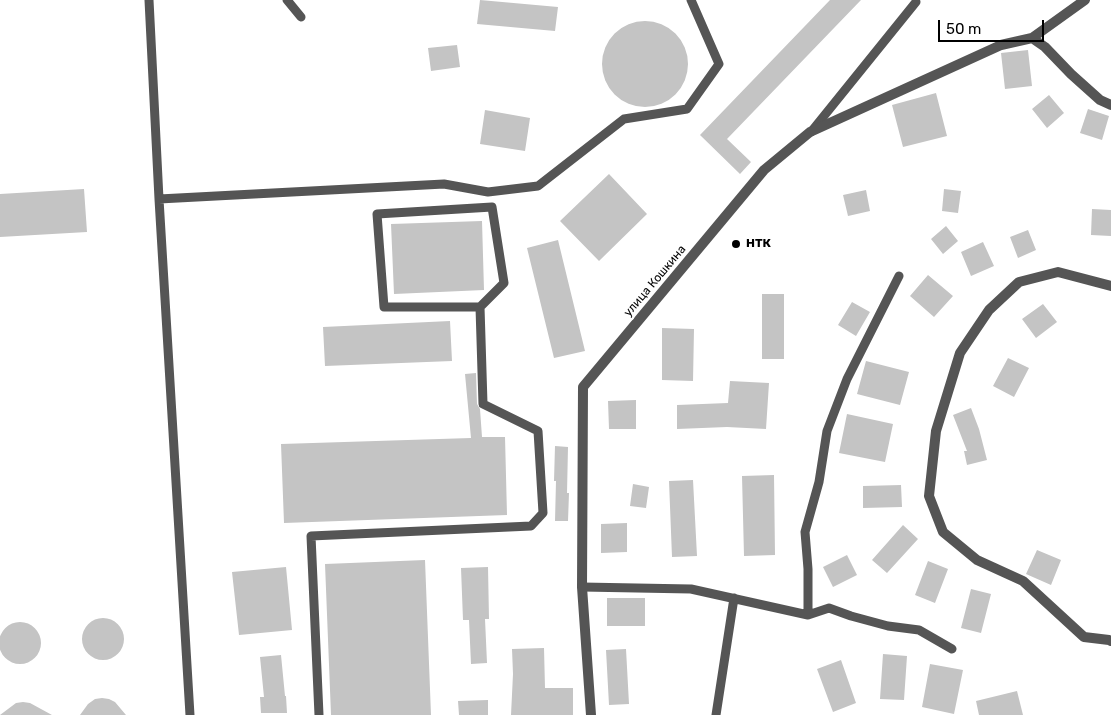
<!DOCTYPE html>
<html>
<head>
<meta charset="utf-8">
<style>
	body { margin:0 }
	#map { position:relative; width:1111px; height:715px; overflow:hidden; background:#fff; font-family:Rubik,sans-serif }
	canvas { display:block }
	.scale { position:absolute; left:938px; top:20px; width:106px; height:22px; box-sizing:border-box; border:2px solid #000; border-top:0; padding-left:6px; font-size:15px; line-height:18px; white-space:nowrap; color:#000; -webkit-text-stroke:4px #fff; paint-order:stroke }
</style>
</head>
<body>
<div id="map">
<canvas width="1111" height="715"></canvas>
<div class="scale">50 m</div>
</div>
<script>
const g = document.querySelector('canvas').getContext('2d');
g.lineJoin = 'round';
function paint(path, color) {
  g.fillStyle = color;
  g.fill(path, 'evenodd');
}
function strokePath(path, color, width, dash) {
  g.strokeStyle = color;
  g.lineWidth = width;
  g.lineCap = dash ? 'butt' : 'round';
  g.setLineDash(dash || []);
  g.stroke(path);
}
function write(font, color, halo, rows, align = 'center') {
  g.font = font + ' Rubik,sans-serif';
  g.lineWidth = 4.5;
  g.setLineDash([]);
  g.textBaseline = 'middle';
  g.strokeStyle = halo;
  g.fillStyle = color;
  for (const [text, x, y, turn = 0] of rows) {
    g.save();
    g.translate(x, y);
    g.rotate((+turn || 0) * Math.PI / 180);
    g.textAlign = isNaN(turn) ? turn : align;
    if (halo) g.strokeText(text, 0, 0);
    g.fillText(text, 0, 0);
    g.restore();
  }
}
paint(new Path2D(`
	M 480,0 L 558,7 L 555,31 L 477,24 Z
	M 830,0 L 861,0 L 727,139 L 751,162 L 740,174 L 700,135 Z
	M602 64a43 43 0 1 1 86 0a43 43 0 1 1-86 0Z
	M 457,45 L 460,67 L 431,71 L 428,48 Z
	M 1028,50 L 1032,86 L 1005,89 L 1001,53 Z
	M 936,93 L 947,136 L 903,147 L 892,105 Z
	M 1049,95 L 1064,113 L 1047,128 L 1032,109 Z
	M 1088,109 L 1109,116 L 1102,140 L 1080,133 Z
	M 485,110 L 530,118 L 525,151 L 480,144 Z
	M 609,174 L 647,214 L 599,261 L 560,221 Z
	M 84,189 L 87,232 L 0,237 L 0,194 Z
	M 944,189 L 961,191 L 958,213 L 942,211 Z
	M 866,190 L 870,211 L 848,216 L 843,195 Z
	M 1092,209 L 1111,210 L 1111,236 L 1091,235 Z
	M 482,221 L 484,290 L 394,294 L 391,224 Z
	M 946,226 L 958,241 L 943,254 L 931,239 Z
	M 1028,230 L 1036,250 L 1018,258 L 1010,237 Z
	M 558,240 L 585,351 L 554,358 L 527,248 Z
	M 983,242 L 994,266 L 971,276 L 961,252 Z
	M 928,275 L 953,296 L 934,317 L 910,296 Z
	M 762,294 L 784,294 L 784,359 L 762,359 Z
	M 852,302 L 870,312 L 856,336 L 838,325 Z
	M 1043,304 L 1057,322 L 1036,338 L 1022,319 Z
	M 450,321 L 452,361 L 325,366 L 323,327 Z
	M 662,328 L 694,329 L 693,381 L 662,380 Z
	M 1008,358 L 1029,368 L 1014,397 L 993,386 Z
	M 866,361 L 909,372 L 900,405 L 857,394 Z
	M 476,373 L 477,404 L 480,409 L 482,437 L 505,437 L 507,515 L 284,523 L 281,444 L 471,438 L 465,374 Z
	M 730,381 L 769,383 L 766,429 L 727,427 L 677,429 L 677,405 L 728,403 Z
	M 636,400 L 636,429 L 609,429 L 608,401 Z
	M 971,408 L 979,429 L 987,460 L 967,465 L 964,451 L 967,451 L 953,415 Z
	M 847,414 L 893,424 L 885,462 L 839,453 Z
	M 555,446 L 568,447 L 567,493 L 569,493 L 568,521 L 555,521 L 556,481 L 554,481 Z
	M 774,475 L 775,555 L 744,556 L 742,476 Z
	M 693,480 L 697,556 L 672,557 L 669,481 Z
	M 633,484 L 649,487 L 646,508 L 630,506 Z
	M 901,485 L 902,507 L 863,508 L 863,486 Z
	M 627,523 L 627,552 L 601,553 L 601,524 Z
	M 903,525 L 918,539 L 887,573 L 872,560 Z
	M 1037,550 L 1061,560 L 1051,585 L 1026,574 Z
	M 847,555 L 857,575 L 833,587 L 823,567 Z
	M 425,560 L 431,715 L 331,715 L 325,564 Z
	M 928,561 L 948,569 L 935,603 L 915,595 Z
	M 286,567 L 292,630 L 239,635 L 232,572 Z
	M 488,567 L 489,619 L 485,619 L 487,663 L 471,664 L 469,620 L 463,620 L 461,568 Z
	M 971,589 L 991,594 L 981,633 L 961,628 Z
	M 607,598 L 645,598 L 645,626 L 607,626 Z
	M82 639a21 21 0 1 1 42 0a21 21 0 1 1-42 0Z
	M-1 643a21 21 0 1 1 42 0a21 21 0 1 1-42 0Z
	M 544,648 L 545,688 L 573,688 L 573,715 L 511,715 L 513,674 L 512,649 Z
	M 626,649 L 629,704 L 609,705 L 606,650 Z
	M 883,654 L 907,656 L 904,700 L 880,699 Z
	M 281,655 L 285,696 L 286,696 L 287,713 L 261,713 L 260,697 L 264,697 L 260,657 Z
	M 841,660 L 856,703 L 833,712 L 817,669 Z
	M 930,664 L 963,670 L 954,714 L 922,707 Z
	M 1017,691 L 1023,715 L 979,715 L 976,701 Z
	M 102,698 L 109,699 L 115,702 L 126,715 L 80,715 L 88,704 L 95,699 Z
	M 488,700 L 488,715 L 459,715 L 458,701 Z
	M 23,702 L 30,703 L 52,715 L 0,715 L 16,703 Z`), '#c4c4c4');
strokePath(new Path2D(`
	M 149,0 L 159,199 L 190,715
	M 287,0 L 301,17
	M 811,132 L 916,2
	M 159,199 L 444,184 L 488,192 L 538,186 L 624,119 L 687,109 L 719,64 L 691,0
	M 582,587 L 691,589 L 808,615 L 829,608 L 851,616 L 888,626 L 919,630 L 952,649
	M 808,615 L 808,569 L 805,532 L 819,482 L 827,431 L 847,379 L 899,276
	M 319,715 L 311,536 L 531,526 L 543,513 L 538,431 L 483,404 L 480,307 L 504,283 L 492,207 L 377,214 L 384,307 L 480,307
	M 716,715 L 734,598`), '#555', 9);
strokePath(new Path2D(`
	M 1032,38 L 1045,47 L 1071,74 L 1100,100 L 1111,105
	M 1111,286 L 1058,272 L 1019,282 L 989,310 L 960,353 L 936,431 L 929,496 L 943,532 L 977,560 L 1023,581 L 1084,637 L 1109,640 L 1111,641
	M 591,715 L 582,587 L 583,387 L 764,170 L 810,132 L 1001,45 L 1032,38 L 1085,0`), '#555', 10);
for (const [x, y, r, color] of [
	[736,244,5,"#000"]
]) {
  const dot = new Path2D();
  dot.arc(x, y, r, 0, 2 * Math.PI);
  g.fillStyle = color;
  g.fill(dot);
  strokePath(dot, '#fff', 2);
}
write('bold 12px', '#000', '#fff', [
	["НТК",746,244]
], 'left');
write('12px', '#000', '#fff', [
	["улица Кошкина",655,281,-50]
]);
</script>
</body>
</html>
